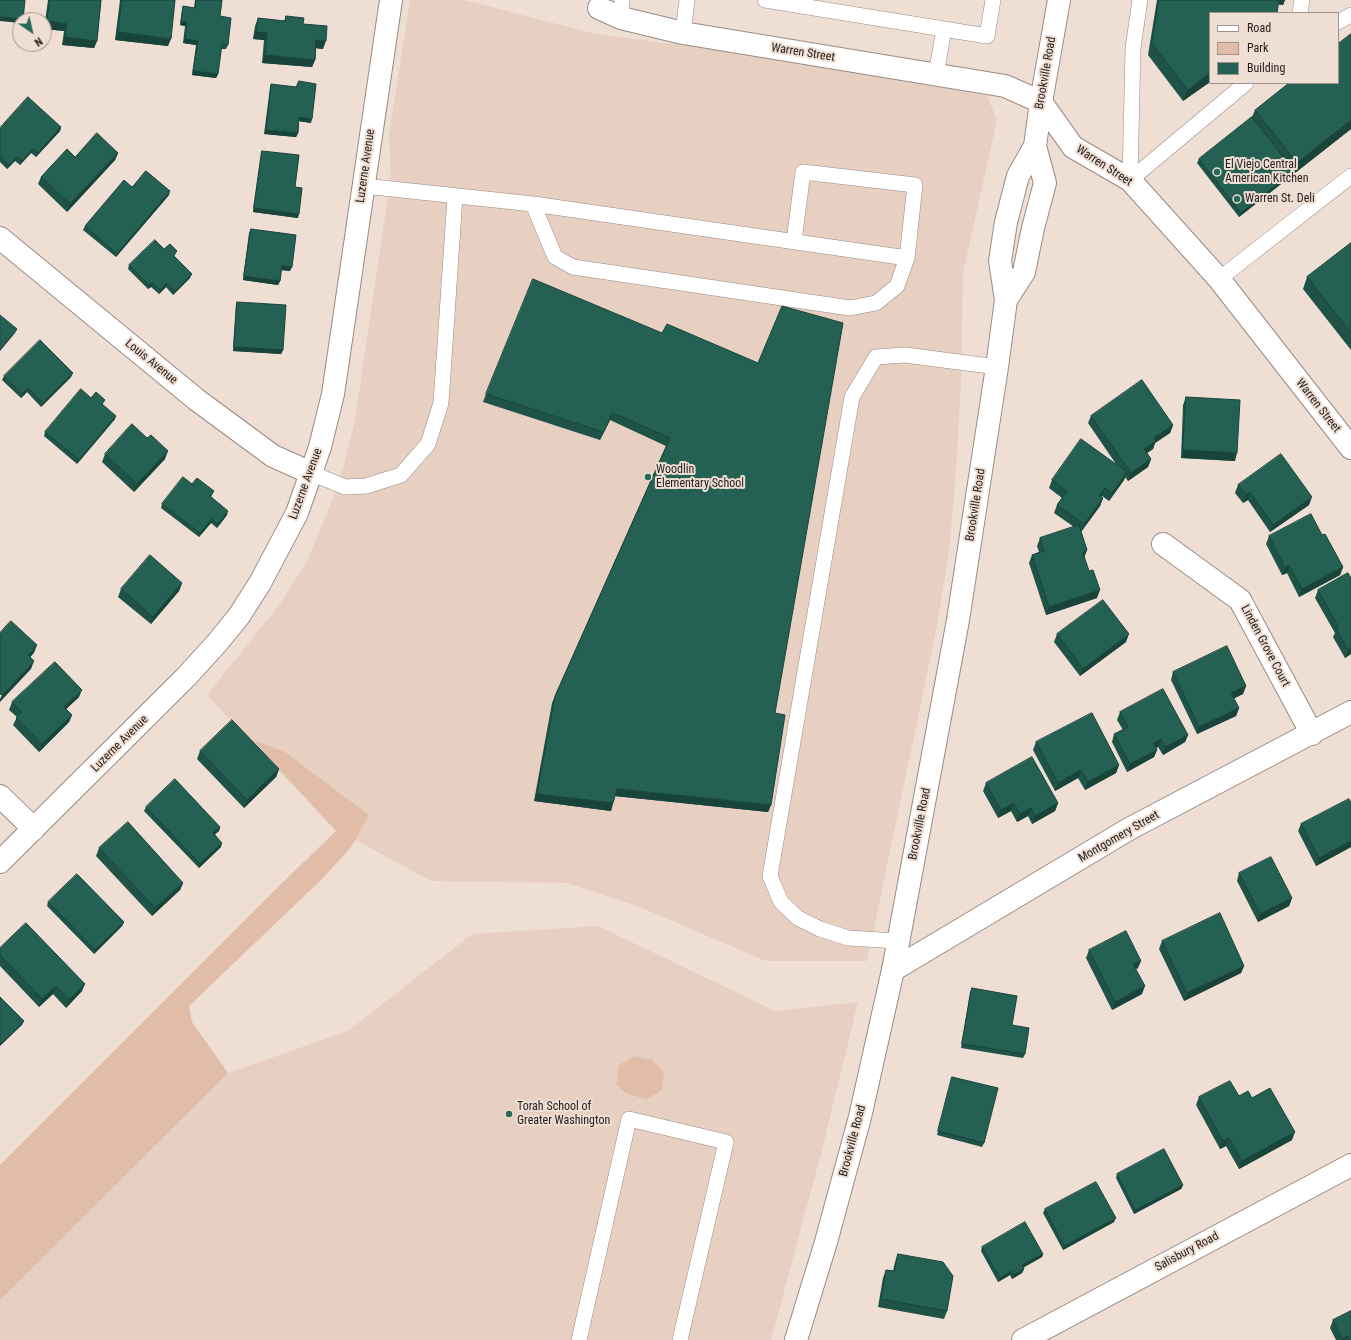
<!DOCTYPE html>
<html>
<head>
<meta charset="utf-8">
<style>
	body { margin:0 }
	#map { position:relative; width:1351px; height:1340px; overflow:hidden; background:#efded4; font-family:"Roboto Condensed",sans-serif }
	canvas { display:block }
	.legend { position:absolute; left:1209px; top:12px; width:130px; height:72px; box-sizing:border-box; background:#efded4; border:1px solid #9f928b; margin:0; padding:5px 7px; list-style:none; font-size:12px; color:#26201d }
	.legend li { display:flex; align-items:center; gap:8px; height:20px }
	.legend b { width:20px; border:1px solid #9f928b }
	.north { position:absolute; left:12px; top:12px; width:40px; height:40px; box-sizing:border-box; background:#efded4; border:1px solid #9f928b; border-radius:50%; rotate:146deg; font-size:11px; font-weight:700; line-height:16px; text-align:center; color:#26201d }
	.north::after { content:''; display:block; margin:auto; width:14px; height:18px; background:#286a5a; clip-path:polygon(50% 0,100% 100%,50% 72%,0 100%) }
</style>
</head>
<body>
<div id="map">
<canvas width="1351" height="1340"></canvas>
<ul class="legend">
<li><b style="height:5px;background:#fff"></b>Road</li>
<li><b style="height:11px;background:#e1bda8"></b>Park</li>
<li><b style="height:11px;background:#246153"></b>Building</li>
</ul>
<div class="north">N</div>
</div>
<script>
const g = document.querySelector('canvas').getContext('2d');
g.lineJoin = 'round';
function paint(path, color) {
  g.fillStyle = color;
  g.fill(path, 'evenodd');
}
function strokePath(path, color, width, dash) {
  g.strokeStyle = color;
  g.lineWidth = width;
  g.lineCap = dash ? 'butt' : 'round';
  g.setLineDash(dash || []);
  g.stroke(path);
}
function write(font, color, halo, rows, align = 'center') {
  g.font = font + ' "Roboto Condensed",sans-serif';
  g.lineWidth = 4;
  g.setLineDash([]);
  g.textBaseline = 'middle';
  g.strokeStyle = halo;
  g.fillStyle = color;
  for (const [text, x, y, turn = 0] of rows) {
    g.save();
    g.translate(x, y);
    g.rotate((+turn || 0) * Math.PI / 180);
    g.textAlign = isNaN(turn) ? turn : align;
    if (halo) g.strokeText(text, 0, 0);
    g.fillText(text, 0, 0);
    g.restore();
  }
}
paint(new Path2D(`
	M 410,0 L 464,0 L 596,34 L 801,61 L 987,96 L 997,120 L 963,273 L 961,382 L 956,471 L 949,551 L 936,631 L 867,961 L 766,961 L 640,907 L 567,883 L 431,881 L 332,827 L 207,695 L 280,604 L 308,559 L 331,503 L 343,468 L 355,420 L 391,175 L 389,135 Z
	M 598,926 L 775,1011 L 858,1002 L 821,1154 L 771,1340 L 0,1340 L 0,1300 L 228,1073 L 348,1031 L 472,934 Z`), '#e7cfc2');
paint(new Path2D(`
	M 253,740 L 285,752 L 369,815 L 352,846 L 322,879 L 189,1006 L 192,1022 L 228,1073 L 0,1300 L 0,1165 L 276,889 L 336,831 Z
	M 634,1056 L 652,1060 L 664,1072 L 662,1090 L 647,1099 L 627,1094 L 616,1084 L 619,1065 Z`), '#e1bda8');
const service = new Path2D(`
	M 765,0 L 987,36 L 993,0
	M 1140,0 L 1133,48 L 1130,180 L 1246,83
	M 1300,13 L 1302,0
	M 621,18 L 622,0
	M 1338,22 L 1351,15
	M 683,33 L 687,0
	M 936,74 L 944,29
	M 364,186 L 533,204 L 907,258 L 915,185 L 803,172 L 794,241
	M 533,204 L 555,257 L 573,267 L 850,308 L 876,303 L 897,286 L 907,258
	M 1219,279 L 1351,176
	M 311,473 L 345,487 L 366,486 L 401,475 L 428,444 L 441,403 L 455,197
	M 898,941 L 848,938 L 820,929 L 798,918 L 781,902 L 770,876 L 852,397 L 876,357 L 905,355 L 997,367
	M 579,1340 L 629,1119 L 726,1142 L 680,1340`);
const minor = new Path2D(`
	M 599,8 L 621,18 L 683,33 L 1005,86 L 1041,102 L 1073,147 L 1130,180 L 1219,279 L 1351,448
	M 0,238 L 197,400 L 273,456 L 311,473
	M 1163,544 L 1240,600 L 1312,734
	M 0,796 L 34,829
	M 0,862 L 186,677 L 217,643 L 239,616 L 260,583 L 297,513 L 320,447 L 333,394 L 391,0
	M 893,970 L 1129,829 L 1351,712
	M 1023,1340 L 1351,1165`);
const tertiary = new Path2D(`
	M 1006,300 L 1024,272 L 1033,228 L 1045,183 L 1035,146
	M 796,1340 L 826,1242 L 860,1117 L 893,970 L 958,620 L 997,367 L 1006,300 L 1000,261 L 1006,222 L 1018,176 L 1035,146 L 1041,102 L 1059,0`);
strokePath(service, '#9a8b82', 16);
strokePath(minor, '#9a8b82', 24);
strokePath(tertiary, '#9a8b82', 24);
strokePath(service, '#fff', 15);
strokePath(minor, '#fff', 22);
strokePath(tertiary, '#fff', 22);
paint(new Path2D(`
	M 48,0 L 101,0 L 97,41 L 94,48 L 62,45 L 64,31 L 44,29 Z
	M 120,0 L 175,0 L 168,46 L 115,40 Z
	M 195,0 L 222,0 L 220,16 L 228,45 L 226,49 L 221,49 L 218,74 L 216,78 L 192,75 L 196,45 L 183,43 L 185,26 L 180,25 L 182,10 L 183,6 L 194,8 Z
	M 1157,0 L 1285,0 L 1283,5 L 1278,4 L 1210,13 L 1210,82 L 1183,101 L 1148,55 Z
	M 286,16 L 303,24 L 323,49 L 316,48 L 315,60 L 312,67 L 262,63 L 264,40 L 253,39 L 255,26 L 258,18 L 284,21 Z
	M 271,84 L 311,123 L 299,121 L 298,133 L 296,137 L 264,134 L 270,88 Z
	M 1255,110 L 1351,129 L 1239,217 L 1197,163 L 1199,159 L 1252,117 Z
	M 61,127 L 60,131 L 36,157 L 31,153 L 20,165 L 15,161 L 7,169 L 0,162 L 0,128 Z
	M 262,151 L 295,187 L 298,218 L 253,212 L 261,155 Z
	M 118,153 L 115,160 L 67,212 L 38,184 L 41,177 L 75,157 Z
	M 169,195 L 116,257 L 83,230 L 85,226 Z
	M 251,229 L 290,271 L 281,270 L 280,281 L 278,285 L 243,280 L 249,233 Z
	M 1351,243 L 1351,350 L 1303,289 L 1307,277 Z
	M 164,249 L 177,251 L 175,255 L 174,256 L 190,278 L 173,295 L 166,287 L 159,294 L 151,287 L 148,289 L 128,269 L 129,265 Z
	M 237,302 L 283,350 L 281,354 L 233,351 L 236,306 Z
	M 662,333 L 775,713 L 771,805 L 768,812 L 615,796 L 611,811 L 534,801 L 552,703 L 555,696 L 666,446 L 610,420 L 600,440 L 483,402 L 486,394 Z
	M 4,376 L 71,377 L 41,407 L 27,392 L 21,398 L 2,380 Z
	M 1186,397 L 1235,461 L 1181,458 L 1183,405 Z
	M 91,398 L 103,405 L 115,419 L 77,464 L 44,436 L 45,432 Z
	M 1091,416 L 1173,425 L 1170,433 L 1155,443 L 1153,449 L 1147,453 L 1151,459 L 1148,467 L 1128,481 L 1125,477 L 1124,480 L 1109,501 L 1102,496 L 1101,497 L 1103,498 L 1100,506 L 1081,532 L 1087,550 L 1084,557 L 1097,598 L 1046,615 L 1029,563 L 1032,555 L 1039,552 L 1037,546 L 1040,538 L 1074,527 L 1054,513 L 1057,505 L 1062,498 L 1049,488 L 1052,480 L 1116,464 L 1088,423 Z
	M 105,454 L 165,459 L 134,492 L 102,462 Z
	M 192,484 L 214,491 L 211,497 L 227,515 L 217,528 L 211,523 L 199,537 L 161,508 L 162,504 Z
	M 1238,485 L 1309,505 L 1270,532 L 1248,500 L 1243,503 L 1235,493 Z
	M 1322,535 L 1343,567 L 1340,575 L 1299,597 L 1287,573 L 1282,575 L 1266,544 L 1269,536 Z
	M 1348,573 L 1351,654 L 1345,658 L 1333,637 L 1335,633 L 1315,598 L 1318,590 Z
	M 182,583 L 179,591 L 151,624 L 118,597 L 121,589 Z
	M 1057,634 L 1126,642 L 1080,676 L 1054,642 Z
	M 1173,672 L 1246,686 L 1243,694 L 1234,698 L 1239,708 L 1236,716 L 1197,734 L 1171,680 Z
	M 79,697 L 66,709 L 72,715 L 69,722 L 39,752 L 13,725 L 17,717 L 9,710 L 12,702 Z
	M 1120,712 L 1188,735 L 1185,742 L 1163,755 L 1158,747 L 1156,748 L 1157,750 L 1154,757 L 1127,772 L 1112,742 L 1114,734 L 1123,730 L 1117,720 Z
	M 1036,742 L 1119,765 L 1116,773 L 1085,790 L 1078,778 L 1055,791 L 1033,750 Z
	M 200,751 L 279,769 L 276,777 L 244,808 L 197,759 Z
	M 986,783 L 1058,803 L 1055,811 L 1032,824 L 1028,816 L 1017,822 L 1011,811 L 998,818 L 983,791 Z
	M 1351,803 L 1351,847 L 1316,866 L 1298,831 L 1301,824 Z
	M 146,807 L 220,827 L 219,831 L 215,834 L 221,847 L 199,868 L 144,811 Z
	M 99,848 L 183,883 L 180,890 L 152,916 L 96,856 Z
	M 1239,873 L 1292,898 L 1289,906 L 1258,922 L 1237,881 Z
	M 48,902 L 124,922 L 122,926 L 94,954 L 47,906 Z
	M 1162,941 L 1244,966 L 1241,973 L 1184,1001 L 1159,949 Z
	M 0,948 L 82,991 L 66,1008 L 53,994 L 39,1007 L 0,966 Z
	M 1089,950 L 1138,968 L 1136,969 L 1142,994 L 1112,1010 L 1086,958 Z
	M 972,988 L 1012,1025 L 1025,1054 L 1023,1058 L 961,1048 L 970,992 Z
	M 952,1077 L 984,1143 L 982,1147 L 937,1135 Z
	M 1239,1096 L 1252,1098 L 1292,1140 L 1239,1169 L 1226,1146 L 1220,1149 L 1196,1105 L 1199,1097 Z
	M 1117,1174 L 1183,1185 L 1181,1189 L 1134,1214 L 1116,1178 Z
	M 1045,1209 L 1114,1222 L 1063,1250 L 1043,1213 Z
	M 982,1247 L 1043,1254 L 1042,1257 L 1023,1268 L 1024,1269 L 1022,1273 L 1012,1279 L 1010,1275 L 998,1282 L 981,1251 Z
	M 898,1254 L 947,1311 L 944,1319 L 878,1307 L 883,1278 L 886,1270 L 893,1271 L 895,1262 Z
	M 1351,1311 L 1351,1340 L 1336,1340 L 1330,1328 L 1333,1320 Z`), '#1f5347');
paint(new Path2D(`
	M 1277,0 L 1285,0 L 1283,5 L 1276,4 Z
	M 0,17 L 23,19 L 23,20 L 20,20 L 20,23 L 0,21 Z
	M 47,21 L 67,24 L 64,31 L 44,29 Z
	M 181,21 L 187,22 L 185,26 L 180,25 Z
	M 118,32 L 171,39 L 168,46 L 115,40 Z
	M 256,32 L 267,33 L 264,40 L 253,39 Z
	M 65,37 L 97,41 L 94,48 L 62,45 Z
	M 185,39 L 198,41 L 196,45 L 183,43 Z
	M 316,40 L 326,41 L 323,49 L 314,48 Z
	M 265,55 L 315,60 L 312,67 L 262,63 Z
	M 193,71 L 218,74 L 216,78 L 192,75 Z
	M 1210,73 L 1210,82 L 1183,101 L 1188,90 Z
	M 299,117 L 312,119 L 311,123 L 298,121 Z
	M 1351,120 L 1351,129 L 1239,217 L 1241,213 L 1294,171 L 1297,163 Z
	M 61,127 L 60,131 L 36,157 L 38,153 Z
	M 266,130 L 298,133 L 296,137 L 264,134 Z
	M 33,149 L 31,153 L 20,165 L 22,161 Z
	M 118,153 L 115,160 L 67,212 L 70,204 Z
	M 17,157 L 15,161 L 7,169 L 9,165 Z
	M 170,191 L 169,195 L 116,257 L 117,254 Z
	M 254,208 L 299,214 L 298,218 L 253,212 Z
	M 282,266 L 292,267 L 290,271 L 281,270 Z
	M 192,274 L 190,278 L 173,295 L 175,291 Z
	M 244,276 L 280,281 L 278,285 L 243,280 Z
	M 152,283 L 151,287 L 148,289 L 149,285 Z
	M 167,283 L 166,287 L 159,294 L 160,290 Z
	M 17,329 L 15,333 L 0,351 L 0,349 Z
	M 234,347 L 283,350 L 281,354 L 233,351 Z
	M 73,373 L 71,377 L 41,407 L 43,403 Z
	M 28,388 L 27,392 L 21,398 L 22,394 Z
	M 613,413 L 610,420 L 600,440 L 603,432 Z
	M 116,416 L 115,419 L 77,464 L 79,460 Z
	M 1173,425 L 1170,433 L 1155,443 L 1153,449 L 1141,457 L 1144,449 L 1154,438 Z
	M 1183,450 L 1237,453 L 1235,461 L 1181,458 Z
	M 168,451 L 165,459 L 134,492 L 137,484 Z
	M 1151,459 L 1148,467 L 1128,481 L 1131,473 Z
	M 1127,472 L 1124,480 L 1109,501 L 1112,493 Z
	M 1105,488 L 1102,496 L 1097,504 L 1099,496 Z
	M 1250,492 L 1248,500 L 1243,503 L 1246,495 Z
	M 1312,497 L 1309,505 L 1270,532 L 1273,525 Z
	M 1103,498 L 1100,506 L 1081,532 L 1084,524 Z
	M 228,511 L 227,515 L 217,528 L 218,524 Z
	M 212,519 L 211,523 L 199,537 L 200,533 Z
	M 1087,550 L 1084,558 L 1083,553 Z
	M 1289,565 L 1287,573 L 1282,575 L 1285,568 Z
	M 1343,567 L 1340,575 L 1299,597 L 1302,589 Z
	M 182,583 L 179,591 L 151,624 L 153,617 Z
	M 1100,590 L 1097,598 L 1046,615 L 1049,607 Z
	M 1129,634 L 1126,642 L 1080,676 L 1083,669 Z
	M 37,645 L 34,653 L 25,663 L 28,655 Z
	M 1351,648 L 1351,654 L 1345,658 L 1348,650 Z
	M 34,661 L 31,669 L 0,702 L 0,699 L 2,695 Z
	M 1246,686 L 1243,694 L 1229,701 L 1231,693 Z
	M 82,690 L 79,697 L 61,714 L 64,707 Z
	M 1239,708 L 1236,716 L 1197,734 L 1199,727 Z
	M 72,715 L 69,722 L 39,752 L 42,744 Z
	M 1188,735 L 1185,742 L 1163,755 L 1165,747 Z
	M 1161,739 L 1158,747 L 1151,751 L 1154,743 Z
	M 1157,750 L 1154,757 L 1127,772 L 1130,764 Z
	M 1119,765 L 1116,773 L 1085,790 L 1088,782 Z
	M 279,769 L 276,777 L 244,808 L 247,800 Z
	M 1081,770 L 1078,778 L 1055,791 L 1058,783 Z
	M 617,789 L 771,805 L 768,812 L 614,796 Z
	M 537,794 L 613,803 L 611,811 L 534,801 Z
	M 1014,803 L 1011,811 L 998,818 L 1001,810 Z
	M 1058,803 L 1055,811 L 1032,824 L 1035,816 Z
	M 1031,808 L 1028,816 L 1017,822 L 1020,814 Z
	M 220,827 L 219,831 L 212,837 L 213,833 Z
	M 1351,841 L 1351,847 L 1316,866 L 1319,858 Z
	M 222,843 L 221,847 L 199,868 L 200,864 Z
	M 183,883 L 180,890 L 152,916 L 155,908 Z
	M 1292,898 L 1289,906 L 1258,922 L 1260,914 Z
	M 124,922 L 122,926 L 94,954 L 95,950 Z
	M 1141,961 L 1138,968 L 1130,972 L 1133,964 Z
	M 1244,966 L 1241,973 L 1184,1001 L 1187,993 Z
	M 85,984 L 82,991 L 66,1008 L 69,1000 Z
	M 56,986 L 53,994 L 39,1007 L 42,999 Z
	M 1145,986 L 1142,994 L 1112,1010 L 1115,1002 Z
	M 24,1021 L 22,1025 L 0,1046 L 0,1044 Z
	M 1295,1132 L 1292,1140 L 1239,1169 L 1242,1161 Z
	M 1229,1138 L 1226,1146 L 1220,1149 L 1223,1141 Z
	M 1183,1185 L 1181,1189 L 1134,1214 L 1135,1210 Z
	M 1116,1218 L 1114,1222 L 1063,1250 L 1064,1246 Z
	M 1043,1254 L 1042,1257 L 1020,1269 L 1022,1265 Z
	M 1024,1269 L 1022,1273 L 1012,1279 L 1013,1275 Z
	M 1011,1271 L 1010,1275 L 998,1282 L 1000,1278 Z
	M 1348,1336 L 1346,1340 L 1342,1340 L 1342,1339 Z`), '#19443a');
const building = new Path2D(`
	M 0,0 L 25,0 L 23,19 L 0,17 Z
	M 50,0 L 101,0 L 97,41 L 65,37 L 67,24 L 47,21 Z
	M 122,0 L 175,0 L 171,39 L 118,32 Z
	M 196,0 L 222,0 L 220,16 L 231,18 L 228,45 L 222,44 L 218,74 L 193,71 L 198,41 L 185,39 L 187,22 L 181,21 L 183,6 L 195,8 Z
	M 1159,0 L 1279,0 L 1277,13 L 1210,13 L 1210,73 L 1188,90 L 1152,44 Z
	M 286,16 L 304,18 L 303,24 L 327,26 L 326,41 L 316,40 L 315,60 L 265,55 L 267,33 L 256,32 L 258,18 L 285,21 Z
	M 1351,34 L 1351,120 L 1297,163 L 1255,110 L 1289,83 L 1338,83 L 1338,44 Z
	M 299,81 L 316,84 L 312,119 L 299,117 L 298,133 L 266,130 L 271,84 L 296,87 Z
	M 28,97 L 61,127 L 38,153 L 33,149 L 22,161 L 17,157 L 9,165 L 0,157 L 0,128 Z
	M 1252,117 L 1294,171 L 1241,213 L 1199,159 Z
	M 97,133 L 118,153 L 70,204 L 41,177 L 67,149 L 75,157 Z
	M 262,151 L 299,155 L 295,187 L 302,188 L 299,214 L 254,208 Z
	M 146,171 L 170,191 L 117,254 L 85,226 L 124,180 L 132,187 Z
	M 251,229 L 296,235 L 292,267 L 282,266 L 280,281 L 244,276 Z
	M 155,240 L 164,249 L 170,244 L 177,251 L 173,255 L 192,274 L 175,291 L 167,283 L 160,290 L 152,283 L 149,285 L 129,265 Z
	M 1351,243 L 1351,333 L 1307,277 Z
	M 533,279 L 662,333 L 667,324 L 758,363 L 782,306 L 843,323 L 775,713 L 785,715 L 771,805 L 617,789 L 613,803 L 537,794 L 555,696 L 670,438 L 613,413 L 603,432 L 486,394 Z
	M 237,302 L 286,305 L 283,350 L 234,347 Z
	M 0,315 L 17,329 L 0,349 Z
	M 40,340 L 73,373 L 43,403 L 28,388 L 22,394 L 4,376 Z
	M 1142,380 L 1173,425 L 1154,438 L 1156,441 L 1144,449 L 1151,459 L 1131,473 L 1091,416 Z
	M 81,389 L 91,398 L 96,392 L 105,400 L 102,404 L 116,416 L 79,460 L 45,432 Z
	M 1186,397 L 1240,400 L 1237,453 L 1183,450 Z
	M 132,424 L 147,438 L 151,435 L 168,451 L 137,484 L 105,454 Z
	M 1081,439 L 1127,472 L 1112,493 L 1105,488 L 1099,496 L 1103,498 L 1084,524 L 1057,505 L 1067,491 L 1052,480 Z
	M 1281,454 L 1312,497 L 1273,525 L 1250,492 L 1246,495 L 1238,485 Z
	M 183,477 L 192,484 L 197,478 L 214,491 L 210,496 L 228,511 L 218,524 L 212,519 L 200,533 L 162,504 Z
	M 1311,514 L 1322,535 L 1325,534 L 1343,567 L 1302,589 L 1289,565 L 1285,568 L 1269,536 Z
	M 1079,525 L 1087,550 L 1083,553 L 1089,571 L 1093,570 L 1100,590 L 1049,607 L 1032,555 L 1044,551 L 1040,538 Z
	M 150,555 L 182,583 L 153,617 L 121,589 Z
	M 1348,573 L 1351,578 L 1351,648 L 1348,650 L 1336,629 L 1339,628 L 1318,590 Z
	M 1103,600 L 1129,634 L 1083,669 L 1057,634 Z
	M 11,621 L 37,645 L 28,655 L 34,661 L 2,695 L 0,694 L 0,633 Z
	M 1227,646 L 1246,686 L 1231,693 L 1239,708 L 1199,727 L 1173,672 Z
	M 55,662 L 82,690 L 64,707 L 72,715 L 42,744 L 16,718 L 22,712 L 12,702 Z
	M 1163,689 L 1188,735 L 1165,747 L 1161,739 L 1154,743 L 1157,750 L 1130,764 L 1114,734 L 1128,727 L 1120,712 Z
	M 1092,713 L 1119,765 L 1088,782 L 1081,770 L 1058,783 L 1036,742 Z
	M 232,720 L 279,769 L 247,800 L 200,751 Z
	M 1032,757 L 1058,803 L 1035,816 L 1031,808 L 1020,814 L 1014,803 L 1001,810 L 986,783 Z
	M 175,779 L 220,827 L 213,833 L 222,843 L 200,864 L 146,807 Z
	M 1349,799 L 1351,803 L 1351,841 L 1319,858 L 1301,824 Z
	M 128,822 L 183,883 L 155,908 L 99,848 Z
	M 1271,857 L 1292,898 L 1260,914 L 1239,873 Z
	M 77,874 L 124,922 L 95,950 L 48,902 Z
	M 1220,913 L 1244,966 L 1187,993 L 1162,941 Z
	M 26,923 L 85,984 L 69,1000 L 56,986 L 42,999 L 0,955 L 0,948 Z
	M 1126,931 L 1141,961 L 1133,964 L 1145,986 L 1115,1002 L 1089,950 Z
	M 972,988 L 1017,996 L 1012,1025 L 1029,1028 L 1025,1054 L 962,1044 Z
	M 0,997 L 24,1021 L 0,1044 Z
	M 952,1077 L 998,1088 L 984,1143 L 938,1131 Z
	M 1230,1081 L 1239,1096 L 1248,1091 L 1252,1098 L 1270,1088 L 1295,1132 L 1242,1161 L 1229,1138 L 1223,1141 L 1199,1097 Z
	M 1164,1149 L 1183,1185 L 1135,1210 L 1117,1174 Z
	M 1096,1182 L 1116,1218 L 1064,1246 L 1045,1209 Z
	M 1025,1222 L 1043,1254 L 1022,1265 L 1024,1269 L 1013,1275 L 1011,1271 L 1000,1278 L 982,1247 Z
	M 898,1254 L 943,1262 L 953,1276 L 947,1311 L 881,1299 L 886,1270 L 894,1271 Z
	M 1351,1311 L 1351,1340 L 1350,1340 L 1348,1336 L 1342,1339 L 1333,1320 Z`);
paint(building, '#246153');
strokePath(building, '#19443a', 1);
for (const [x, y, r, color] of [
	[1217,172,4,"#286a5a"],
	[1237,199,4,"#286a5a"],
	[648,477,4,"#286a5a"],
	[509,1114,4,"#286a5a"]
]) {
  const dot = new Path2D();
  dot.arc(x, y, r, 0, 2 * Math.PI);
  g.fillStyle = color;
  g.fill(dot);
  strokePath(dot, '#efded4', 1.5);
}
write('12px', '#26201d', '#efded4', [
	["Warren Street",803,53,9],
	["Brookville Road",1046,73,-80],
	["Luzerne Avenue",366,166,-82],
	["Warren Street",1104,166,33],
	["Louis Avenue",151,362,39],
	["Warren Street",1318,406,52],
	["Luzerne Avenue",306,484,-70],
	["Brookville Road",976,505,-81],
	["Linden Grove Court",1265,646,62],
	["Luzerne Avenue",120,744,-45],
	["Brookville Road",920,824,-79],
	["Montgomery Street",1119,837,-30],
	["Brookville Road",853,1141,-75],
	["Salisbury Road",1187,1252,-28]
]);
write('12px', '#26201d', '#efded4', [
	["El Viejo Central",1225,165],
	["American Kitchen",1225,179],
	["Warren St. Deli",1245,199],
	["Woodlin",656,470],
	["Elementary School",656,484],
	["Torah School of",517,1107],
	["Greater Washington",517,1121]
], 'left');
</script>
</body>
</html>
